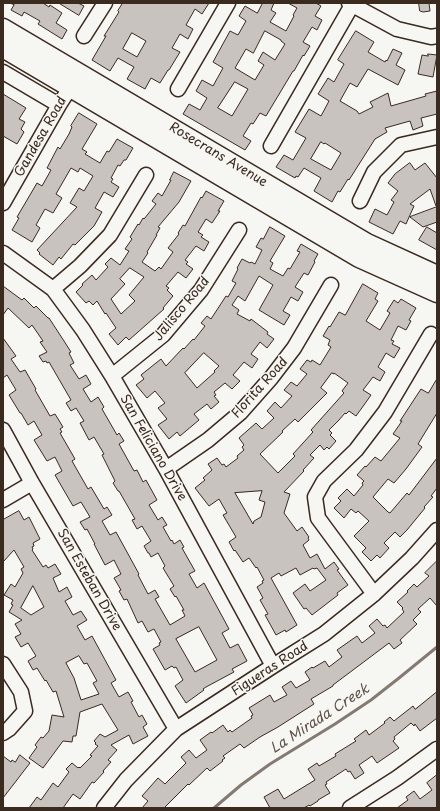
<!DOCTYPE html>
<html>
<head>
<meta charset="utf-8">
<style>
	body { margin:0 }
	#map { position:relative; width:440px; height:811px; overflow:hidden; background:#f6f6f2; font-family:"Playpen Sans",sans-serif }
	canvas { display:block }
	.frame { position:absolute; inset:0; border:4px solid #3b2a1e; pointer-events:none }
</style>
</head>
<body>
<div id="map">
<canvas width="440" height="811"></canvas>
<div class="frame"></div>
</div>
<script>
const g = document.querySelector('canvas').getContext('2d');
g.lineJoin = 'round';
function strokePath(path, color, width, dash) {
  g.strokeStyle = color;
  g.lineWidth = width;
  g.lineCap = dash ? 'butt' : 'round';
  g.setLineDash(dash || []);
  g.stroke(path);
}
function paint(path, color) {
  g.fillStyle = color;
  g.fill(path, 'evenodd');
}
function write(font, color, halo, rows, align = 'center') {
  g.font = font + ' "Playpen Sans",sans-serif';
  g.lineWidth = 3;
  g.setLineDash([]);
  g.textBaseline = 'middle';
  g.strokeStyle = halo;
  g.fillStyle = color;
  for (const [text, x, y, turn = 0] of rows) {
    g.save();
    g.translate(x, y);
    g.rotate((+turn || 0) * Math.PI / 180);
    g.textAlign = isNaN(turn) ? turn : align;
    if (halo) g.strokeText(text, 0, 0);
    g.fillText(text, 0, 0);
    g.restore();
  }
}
strokePath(new Path2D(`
	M 214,808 L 241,785 L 270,764 L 335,724 L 371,700 L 399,678 L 437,647`), '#857a71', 3);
const building = new Path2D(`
	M 10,3 L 43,3 L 49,7 L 50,5 L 62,13 L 56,23 L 67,30 L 62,39 L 38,24 L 40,21 L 24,12 L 22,16 L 11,10 L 14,5 Z
	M 59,3 L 78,3 L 84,6 L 79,15 Z
	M 123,3 L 209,3 L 202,14 L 195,9 L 186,25 L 193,29 L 188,39 L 180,34 L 172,48 L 180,52 L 169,70 L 168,70 L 160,83 L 151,78 L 145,89 L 127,79 L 134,67 L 118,58 L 110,71 L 92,60 L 106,36 L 104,36 L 119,12 L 118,11 ZM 132,33 L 146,41 L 137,57 L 123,49 Z
	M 263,3 L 274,3 L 271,10 L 276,13 L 270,22 L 286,31 L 294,16 L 293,15 L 297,8 L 288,3 L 316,3 L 321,6 L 315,16 L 322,20 L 317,30 L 312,27 L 303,42 L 310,46 L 304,56 L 303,55 L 294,71 L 293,71 L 266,116 L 260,113 L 253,124 L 251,123 L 243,136 L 251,141 L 245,150 L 183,114 L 189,104 L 200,110 L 207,98 L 196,91 L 202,80 L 213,86 L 223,68 L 213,62 L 230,31 L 238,35 L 246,21 L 239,16 L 245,6 L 257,13 ZM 265,31 L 281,40 L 281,41 L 285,44 L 275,60 L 263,52 L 258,61 L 264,65 L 255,80 L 235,68 L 246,49 L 253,53 ZM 235,82 L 248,89 L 232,116 L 218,108 Z
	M 419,3 L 429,3 L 430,11 L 423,12 L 420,11 Z
	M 356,31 L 374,42 L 368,52 L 385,62 L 386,60 L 387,61 L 393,49 L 402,53 L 396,65 L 405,70 L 398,85 L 368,69 L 357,87 L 350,83 L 340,101 L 357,111 L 359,114 L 373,107 L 370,102 L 388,93 L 391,106 L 426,96 L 425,94 L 437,91 L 437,114 L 421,118 L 423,126 L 413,130 L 410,121 L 385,128 L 387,132 L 375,139 L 349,180 L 348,179 L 340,192 L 338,191 L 332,202 L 314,191 L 321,178 L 304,168 L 298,177 L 296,176 L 295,178 L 276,167 L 284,155 L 293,160 L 306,138 L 295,132 L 309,109 L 321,116 L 329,101 L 318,94 L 328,78 L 334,82 L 344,64 L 338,60 ZM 321,142 L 324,144 L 325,143 L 341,153 L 331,170 L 311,159 Z
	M 428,54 L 437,55 L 433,77 L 418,74 L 422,55 L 428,56 Z
	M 3,94 L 26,108 L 19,119 L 25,122 L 21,129 L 24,132 L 17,144 L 3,136 Z
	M 79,113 L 97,124 L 82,149 L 87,152 L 85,154 L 100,163 L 107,151 L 109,152 L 117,139 L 133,148 L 126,160 L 124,160 L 120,166 L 118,165 L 111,178 L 113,179 L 111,182 L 119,187 L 113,197 L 104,192 L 95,208 L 102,212 L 94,226 L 75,245 L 73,244 L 61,259 L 59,257 L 53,265 L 39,254 L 40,253 L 37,250 L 77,207 L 70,203 L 79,188 L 84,191 L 93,176 L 80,168 L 78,172 L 71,168 L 56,194 L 62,198 L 53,213 L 45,209 L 36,225 L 40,228 L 32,242 L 12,230 L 19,218 L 17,217 L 37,183 L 42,186 L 51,170 L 47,168 L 58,147 L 60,149 L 69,134 L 72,127 L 71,126 Z
	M 410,163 L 415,170 L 425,163 L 437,178 L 437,206 L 436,206 L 430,189 L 410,204 L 414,206 L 406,224 L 400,221 L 393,234 L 369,222 L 375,209 L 387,215 L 394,202 L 391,200 L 398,191 L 388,183 L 395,174 Z
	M 174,172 L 191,181 L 179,202 L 158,227 L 160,228 L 156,235 L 157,235 L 147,252 L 148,253 L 142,262 L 155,271 L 159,267 L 161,269 L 173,252 L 168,248 L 179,234 L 178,233 L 183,225 L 185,226 L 201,197 L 202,198 L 206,191 L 224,201 L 218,211 L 220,211 L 212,223 L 206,219 L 198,232 L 203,235 L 201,237 L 209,242 L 204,251 L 196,246 L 185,260 L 188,262 L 186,264 L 193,269 L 186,278 L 178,272 L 166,286 L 169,288 L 167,290 L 173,296 L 163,308 L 164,309 L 129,340 L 126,337 L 118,345 L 109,334 L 116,328 L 106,313 L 105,314 L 97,301 L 93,305 L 89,301 L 86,303 L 76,292 L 83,285 L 82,284 L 92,275 L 96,280 L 108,267 L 105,264 L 111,258 L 120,265 L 129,251 L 125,249 L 132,239 L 130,237 L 138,224 L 139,225 L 143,218 L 144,219 L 156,204 L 152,201 L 158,193 L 162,196 L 171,180 L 170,180 ZM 130,268 L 144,277 L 129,295 L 135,301 L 121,314 L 111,299 L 125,284 L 120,279 Z
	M 437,207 L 437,222 L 423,227 L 410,217 Z
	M 270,227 L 285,236 L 270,261 L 273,263 L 270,269 L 283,276 L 288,268 L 290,269 L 300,252 L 297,251 L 301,244 L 318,254 L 314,261 L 315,262 L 308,275 L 304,273 L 295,287 L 303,292 L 298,301 L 291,297 L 283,311 L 290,315 L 284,325 L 259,310 L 273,285 L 259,276 L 245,301 L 238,296 L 232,305 L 239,310 L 237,314 L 250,321 L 251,319 L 268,332 L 267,334 L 274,339 L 267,348 L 260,342 L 251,354 L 258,359 L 252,368 L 244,362 L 233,375 L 240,381 L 232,389 L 225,383 L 214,392 L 216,395 L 214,396 L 219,402 L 211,409 L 207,404 L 194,414 L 199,420 L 180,436 L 177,432 L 169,439 L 158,425 L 167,419 L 158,408 L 165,403 L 155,391 L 147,398 L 136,385 L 144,379 L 141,375 L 161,359 L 166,366 L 183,348 L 184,349 L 193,339 L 194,340 L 205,326 L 201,323 L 207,316 L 211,319 L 226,296 L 228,297 L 236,283 L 232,281 L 238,269 L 237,268 L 242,259 L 250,263 L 251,262 L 255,264 L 262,250 L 256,247 L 261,238 L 263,239 ZM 204,353 L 219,366 L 214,371 L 215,372 L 197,388 L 185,373 Z
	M 427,227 L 437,233 L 437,250 L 419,240 Z
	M 363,284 L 378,293 L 375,299 L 378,301 L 366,321 L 380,330 L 390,313 L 387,311 L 394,300 L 398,303 L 401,299 L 416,308 L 409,320 L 411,321 L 406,330 L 398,326 L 391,340 L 394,341 L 392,344 L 400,348 L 394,358 L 386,353 L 378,367 L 385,372 L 380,381 L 373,377 L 363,390 L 371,395 L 364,405 L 356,416 L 349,411 L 346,414 L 345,413 L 339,420 L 329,430 L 332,433 L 330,435 L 336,441 L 329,449 L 327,447 L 324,450 L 320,445 L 310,455 L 314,458 L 303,470 L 304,471 L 284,492 L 290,494 L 284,513 L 297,531 L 302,527 L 309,537 L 308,538 L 309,540 L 303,545 L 310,558 L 317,554 L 325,569 L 334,562 L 339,569 L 337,570 L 348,585 L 337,593 L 338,595 L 312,615 L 306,608 L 304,609 L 293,593 L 305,584 L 310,591 L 326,580 L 317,568 L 314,569 L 313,568 L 300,575 L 296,568 L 281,576 L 279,573 L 271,578 L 297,625 L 286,632 L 285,630 L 276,635 L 265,615 L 268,614 L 260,600 L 263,598 L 257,587 L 263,583 L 262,581 L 264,580 L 257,567 L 256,568 L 249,558 L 243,562 L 235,550 L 234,551 L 229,542 L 236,537 L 223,515 L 227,513 L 219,499 L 209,506 L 195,488 L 205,480 L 203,478 L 212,470 L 208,464 L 217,458 L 222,465 L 224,464 L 226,467 L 238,458 L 237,456 L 244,450 L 242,447 L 244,445 L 239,438 L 256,423 L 262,429 L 274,418 L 267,411 L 275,402 L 281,408 L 292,396 L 284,390 L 291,382 L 297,386 L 307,374 L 300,369 L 307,360 L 311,362 L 312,360 L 320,365 L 331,347 L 328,345 L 330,340 L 323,336 L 329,326 L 330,327 L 339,312 L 345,315 ZM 332,373 L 334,374 L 334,373 L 348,383 L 342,391 L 344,393 L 311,430 L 313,432 L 293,454 L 295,456 L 278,473 L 260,454 L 283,432 L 282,431 L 295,419 L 298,422 L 327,393 L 321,388 ZM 262,491 L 259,500 L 265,502 L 261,517 L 254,521 L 253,524 L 235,493 Z
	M 3,286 L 22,300 L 24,298 L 34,308 L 36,306 L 48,318 L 49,318 L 64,341 L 71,352 L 69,353 L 74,363 L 70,365 L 79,379 L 86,375 L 91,384 L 83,389 L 91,402 L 98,397 L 104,407 L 102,409 L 117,435 L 119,433 L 124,441 L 119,444 L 134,471 L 137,470 L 143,482 L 146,480 L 157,500 L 149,505 L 158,520 L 162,517 L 167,525 L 163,527 L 171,541 L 172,540 L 174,544 L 180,540 L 184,547 L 182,548 L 195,571 L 189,574 L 197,588 L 204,583 L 222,616 L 229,629 L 222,633 L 230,648 L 238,644 L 247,661 L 232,669 L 234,672 L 206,687 L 203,689 L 204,690 L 186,703 L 175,686 L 183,680 L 176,667 L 174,668 L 172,666 L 165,670 L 153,649 L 160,645 L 159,643 L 161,642 L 154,629 L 148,632 L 142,621 L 138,623 L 127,599 L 124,600 L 119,591 L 121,590 L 114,578 L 121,574 L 114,560 L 105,565 L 94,544 L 95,544 L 87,529 L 85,530 L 80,522 L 90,517 L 81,502 L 73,506 L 55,475 L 62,471 L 55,457 L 47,461 L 34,440 L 42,435 L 34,421 L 28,425 L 21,413 L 20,413 L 9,395 L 16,390 L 7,375 L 3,378 L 3,338 L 16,356 L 11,359 L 20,372 L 25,370 L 36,389 L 35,390 L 50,416 L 55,414 L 63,427 L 60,429 L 62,432 L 60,433 L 75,459 L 72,461 L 88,489 L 91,487 L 104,509 L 107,507 L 112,515 L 102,521 L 110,535 L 116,532 L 139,574 L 138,575 L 148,594 L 155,590 L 159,597 L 155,599 L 170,625 L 185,616 L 182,610 L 184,610 L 176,596 L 175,597 L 170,589 L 174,586 L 163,568 L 165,566 L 158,553 L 151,557 L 149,553 L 148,553 L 144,546 L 151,541 L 142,526 L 137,529 L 132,520 L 135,519 L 119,491 L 118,491 L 113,483 L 115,481 L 102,455 L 104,454 L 94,437 L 89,440 L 80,423 L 84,421 L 76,408 L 71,411 L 66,403 L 71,400 L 49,362 L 47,363 L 46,361 L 43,362 L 39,356 L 47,352 L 40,342 L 43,341 L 32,325 L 29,328 L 8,308 L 3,315 ZM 199,627 L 217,660 L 195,672 L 176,639 Z
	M 437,379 L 437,413 L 418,444 L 422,447 L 406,469 L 394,483 L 388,479 L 373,497 L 388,512 L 390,513 L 407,493 L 409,495 L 437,458 L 437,488 L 431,496 L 433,497 L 424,507 L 425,508 L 407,530 L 400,537 L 395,532 L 384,543 L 389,548 L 380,558 L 377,555 L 371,561 L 362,552 L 366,548 L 354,536 L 369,521 L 358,511 L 356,513 L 351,509 L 344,518 L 334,508 L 341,501 L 338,498 L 347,489 L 354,496 L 363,485 L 362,483 L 364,481 L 357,475 L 365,466 L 366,467 L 375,457 L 381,461 L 400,438 L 393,434 L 402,421 L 400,421 L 421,389 L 428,393 Z
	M 19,511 L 24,520 L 29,517 L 40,539 L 33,543 L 34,546 L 32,547 L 33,549 L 32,550 L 43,567 L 46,565 L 48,568 L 55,564 L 61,574 L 53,578 L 59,592 L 67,587 L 72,597 L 65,601 L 73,615 L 81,611 L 87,620 L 77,626 L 85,640 L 92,636 L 116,680 L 111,683 L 119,697 L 128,692 L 133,701 L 131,702 L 139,717 L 142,715 L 147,724 L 143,727 L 148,736 L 133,744 L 129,735 L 111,745 L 117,750 L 108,760 L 111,762 L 103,771 L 104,772 L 94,783 L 92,782 L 80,799 L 73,794 L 63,808 L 29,808 L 37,797 L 41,800 L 53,783 L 58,787 L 69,772 L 66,769 L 72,763 L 78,768 L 79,767 L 80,768 L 92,756 L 90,755 L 98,746 L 95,744 L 96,743 L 94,741 L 100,734 L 105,737 L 118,730 L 102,704 L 80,712 L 76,736 L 73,736 L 72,742 L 63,741 L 43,768 L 29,758 L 37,747 L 35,745 L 41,737 L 43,738 L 49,731 L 52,715 L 64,717 L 56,691 L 53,692 L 46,680 L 45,681 L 37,668 L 33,670 L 28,661 L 36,656 L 28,643 L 21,647 L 15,637 L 21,634 L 15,624 L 22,620 L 9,612 L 13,605 L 11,604 L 13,600 L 4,595 L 11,584 L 15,587 L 23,573 L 21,569 L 24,567 L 14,550 L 3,562 L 3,520 ZM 33,586 L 44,607 L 31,615 L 21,608 ZM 79,656 L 84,664 L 87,663 L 97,681 L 93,683 L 99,694 L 81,700 L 74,678 L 66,663 Z
	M 437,561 L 437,606 L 430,598 L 418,609 L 421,612 L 413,620 L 417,624 L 400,640 L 402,643 L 394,649 L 389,643 L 333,685 L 333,686 L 311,699 L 314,704 L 278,727 L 260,737 L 244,748 L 240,744 L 223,756 L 225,758 L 222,760 L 223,761 L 210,771 L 207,768 L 189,785 L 188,784 L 164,808 L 142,808 L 148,801 L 142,796 L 158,778 L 165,784 L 186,763 L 181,757 L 189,750 L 196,758 L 207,750 L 200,740 L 211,732 L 212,733 L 223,725 L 228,732 L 230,730 L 232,732 L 252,718 L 251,716 L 253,715 L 249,708 L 270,695 L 274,702 L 287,695 L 282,687 L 291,681 L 296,688 L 310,680 L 305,672 L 312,667 L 313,668 L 325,661 L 329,667 L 342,657 L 337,650 L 357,636 L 362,643 L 375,633 L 369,626 L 377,619 L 383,626 L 385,625 L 387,628 L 404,612 L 402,609 L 403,608 L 397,602 L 408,592 L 407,591 L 414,584 L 417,587 L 429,576 L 425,573 Z
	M 437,692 L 437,718 L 420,731 L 415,724 L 414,726 L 411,723 L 394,737 L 395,739 L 393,741 L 399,748 L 377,763 L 372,756 L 359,765 L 364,773 L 355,779 L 350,771 L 348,772 L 346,769 L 326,782 L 327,784 L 325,785 L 330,793 L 318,800 L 318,801 L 310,806 L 309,805 L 304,808 L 270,808 L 264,797 L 278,789 L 284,799 L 315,780 L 308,769 L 317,763 L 319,766 L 336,756 L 335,754 L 356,741 L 354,739 L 366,730 L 369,735 L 385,723 L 384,722 L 390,717 L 394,721 L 413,706 L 415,709 Z
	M 20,755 L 30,763 L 3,798 L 3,756 L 11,762 L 12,760 L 15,762 Z
	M 437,775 L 437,808 L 397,808 L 408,800 L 406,797 L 414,791 L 420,799 L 432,790 L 427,783 Z`);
paint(building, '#c8c3be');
strokePath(building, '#3b2a1e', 1);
const minor = new Path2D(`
	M 349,3 L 397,29 L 431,37 L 437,36
	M 84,36 L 105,3
	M 3,72 L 59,105
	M 178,89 L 228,3
	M 271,146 L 352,5
	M 360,201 L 374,172 L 401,145 L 437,137
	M 3,203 L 59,105 L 75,80
	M 3,253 L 53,289 L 83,330 L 112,376 L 166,469 L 273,666
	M 53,289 L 80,266 L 110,235 L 146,175
	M 112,376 L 163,335 L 201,290 L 239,230
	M 3,430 L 32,483 L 176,729
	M 166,469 L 208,440 L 240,413 L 271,378 L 294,348 L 331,285
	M 3,500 L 32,483
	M 374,594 L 318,518 L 315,497 L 324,481 L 356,450 L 385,412 L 431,334
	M 3,664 L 21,692 L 25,711 L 9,729 L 3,733
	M 104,808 L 126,780 L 176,729 L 273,666 L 324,634 L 374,594 L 412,558 L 437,530
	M 350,808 L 397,778 L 437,749`);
const major = new Path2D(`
	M 3,28 L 367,243 L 437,275
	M 3,48 L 359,258 L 437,293`);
strokePath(minor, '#3b2a1e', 17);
strokePath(major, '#3b2a1e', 21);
strokePath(minor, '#f6f6f2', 14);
strokePath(major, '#f6f6f2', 18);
write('13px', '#3b2a1e', '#f6f6f2', [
	["Gandesa Road",41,137,-60],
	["Rosecrans Avenue",218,155,31],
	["Jalisco Road",182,309,-50],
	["Florita Road",260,388,-48],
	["San Feliciano Drive",153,448,60],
	["San Esteban Drive",89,580,60],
	["Figueras Road",270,669,-33]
]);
write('italic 14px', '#605248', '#f6f6f2', [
	["La Mirada Creek",320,719,-33]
]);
</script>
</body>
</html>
